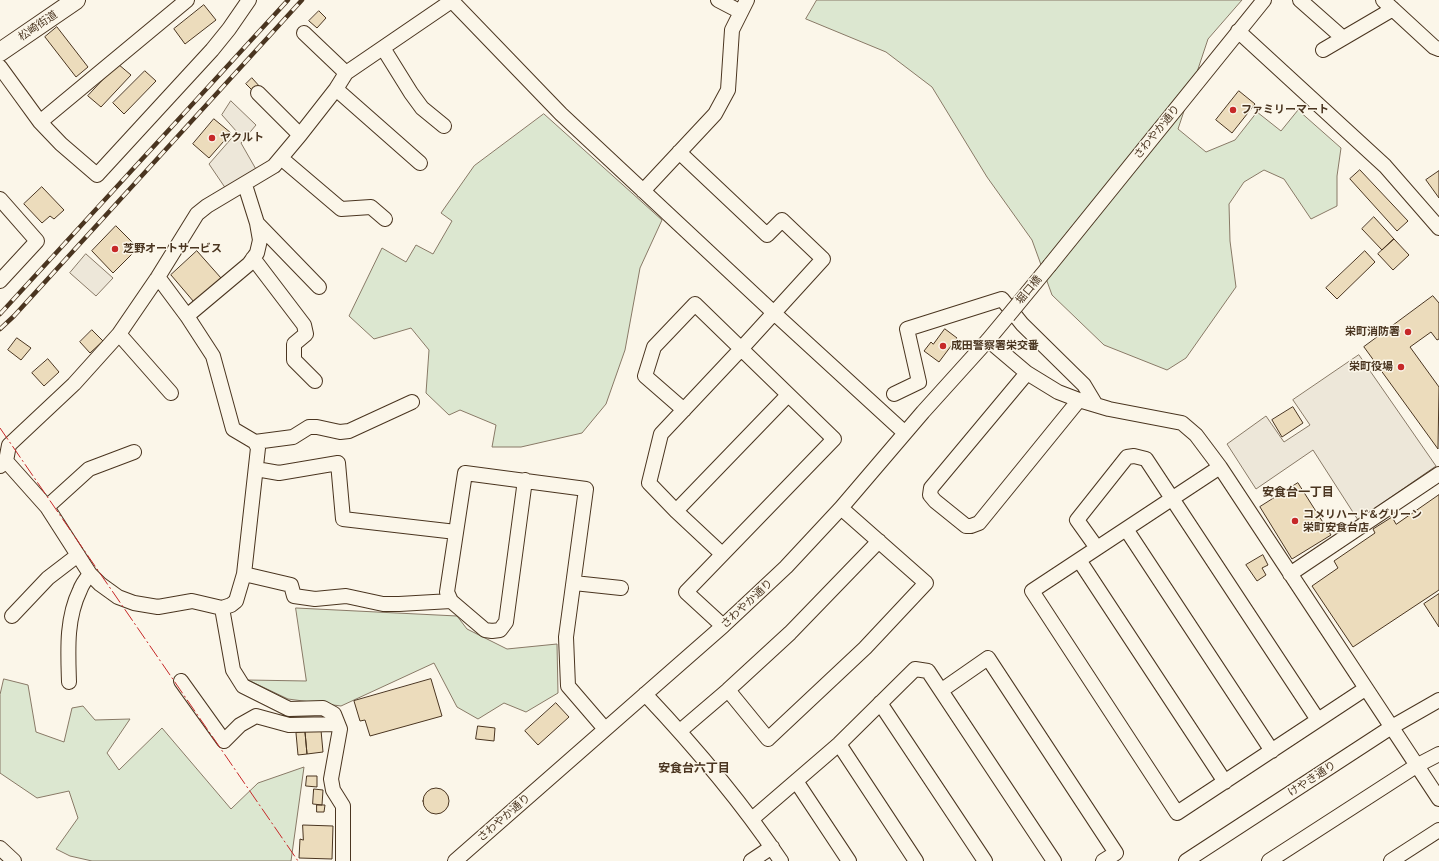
<!DOCTYPE html>
<html>
<head>
<meta charset="utf-8">
<style>
	body { margin:0 }
	canvas { display:block; background:#fbf6e9 }
</style>
</head>
<body>
<canvas width="1439" height="861"></canvas>
<script>
const g = document.querySelector('canvas').getContext('2d');
g.lineJoin = 'round';
function paint(path, color) {
  g.fillStyle = color;
  g.fill(path, 'evenodd');
}
function strokePath(path, color, width, dash) {
  g.strokeStyle = color;
  g.lineWidth = width;
  g.lineCap = dash ? 'butt' : 'round';
  g.setLineDash(dash || []);
  g.stroke(path);
}
function write(font, color, halo, rows, align = 'center') {
  g.font = font + ' "PT Sans","Noto Sans JP",sans-serif';
  g.lineWidth = 3;
  g.setLineDash([]);
  g.textBaseline = 'middle';
  g.strokeStyle = halo;
  g.fillStyle = color;
  for (const [text, x, y, turn = 0] of rows) {
    g.save();
    g.translate(x, y);
    g.rotate((+turn || 0) * Math.PI / 180);
    g.textAlign = isNaN(turn) ? turn : align;
    if (halo) g.strokeText(text, 0, 0);
    g.fillText(text, 0, 0);
    g.restore();
  }
}
const green = new Path2D(`
	M 817,0 L 1242,0 L 1208,39 L 1178,129 L 1206,152 L 1235,140 L 1257,112 L 1281,131 L 1298,110 L 1341,148 L 1337,176 L 1337,206 L 1311,219 L 1284,179 L 1264,170 L 1244,182 L 1229,204 L 1230,241 L 1236,287 L 1186,358 L 1167,370 L 1104,345 L 1052,295 L 1032,240 L 987,177 L 932,87 L 886,52 L 806,19 Z
	M 544,114 L 662,220 L 640,268 L 625,350 L 606,404 L 582,433 L 521,447 L 492,447 L 496,425 L 460,410 L 449,415 L 426,393 L 429,350 L 411,328 L 374,339 L 349,316 L 382,248 L 406,262 L 416,245 L 433,254 L 452,221 L 441,213 L 474,166 Z
	M 296,608 L 457,616 L 467,629 L 507,649 L 557,644 L 558,693 L 526,712 L 504,703 L 478,719 L 457,707 L 434,663 L 341,706 L 288,699 L 248,680 L 306,681 Z
	M 4,679 L 28,685 L 36,732 L 64,742 L 72,708 L 83,706 L 95,720 L 130,719 L 107,753 L 119,770 L 162,728 L 231,809 L 258,783 L 304,767 L 291,861 L 92,861 L 70,856 L 56,849 L 78,818 L 69,791 L 37,798 L 0,773 L 0,695 Z`);
paint(green, '#dce7d0');
strokePath(green, '#887966', 1);
const parking = new Path2D(`
	M 231,101 L 256,125 L 241,143 L 257,171 L 226,189 L 209,164 L 237,132 L 222,115 Z
	M 86,254 L 113,278 L 96,296 L 70,273 Z
	M 1359,355 L 1436,466 L 1358,520 L 1313,450 L 1256,489 L 1227,444 L 1266,416 L 1284,442 L 1310,425 L 1293,400 Z`);
paint(parking, '#ede7d9');
strokePath(parking, '#887966', 1);
const building = new Path2D(`
	M 204,5 L 216,20 L 185,44 L 174,29 Z
	M 319,11 L 326,18 L 317,28 L 309,21 Z
	M 57,27 L 88,67 L 76,77 L 45,37 Z
	M 118,64 L 131,75 L 101,107 L 88,96 Z
	M 145,71 L 156,81 L 124,114 L 113,103 Z
	M 252,78 L 261,88 L 256,94 L 246,84 Z
	M 1239,91 L 1255,104 L 1232,133 L 1216,120 Z
	M 214,119 L 231,133 L 209,158 L 193,144 Z
	M 1360,170 L 1408,221 L 1397,231 L 1350,179 Z
	M 1439,171 L 1439,198 L 1426,180 Z
	M 42,187 L 64,210 L 54,219 L 50,216 L 42,223 L 24,204 Z
	M 1374,217 L 1394,239 L 1382,250 L 1362,229 Z
	M 116,226 L 138,248 L 113,273 L 92,251 Z
	M 1394,239 L 1409,255 L 1393,270 L 1378,254 Z
	M 197,251 L 221,278 L 194,302 L 171,275 Z
	M 1365,251 L 1375,262 L 1337,299 L 1326,288 Z
	M 1433,296 L 1439,303 L 1439,339 L 1437,340 L 1431,332 L 1410,347 L 1439,387 L 1438,449 L 1364,347 Z
	M 945,329 L 957,338 L 939,362 L 924,351 L 931,342 L 933,344 Z
	M 92,330 L 103,341 L 90,353 L 80,342 Z
	M 17,338 L 31,348 L 21,360 L 8,350 Z
	M 48,359 L 59,372 L 44,386 L 32,373 Z
	M 1293,407 L 1303,423 L 1282,437 L 1272,420 Z
	M 1298,483 L 1331,535 L 1292,559 L 1260,507 Z
	M 1439,495 L 1439,590 L 1353,647 L 1312,586 L 1338,568 L 1334,561 L 1375,533 L 1373,529 L 1392,517 L 1396,524 Z
	M 1263,555 L 1268,565 L 1262,568 L 1266,575 L 1257,581 L 1246,565 Z
	M 1439,594 L 1439,627 L 1424,604 Z
	M 431,679 L 442,716 L 370,736 L 365,720 L 360,721 L 354,701 Z
	M 556,703 L 569,717 L 538,745 L 525,731 Z
	M 478,726 L 495,728 L 494,741 L 476,739 Z
	M 321,730 L 323,752 L 307,754 L 305,732 Z
	M 305,732 L 307,754 L 298,755 L 296,733 Z
	M 307,776 L 317,776 L 317,787 L 306,786 Z
	M423 801a13 13 0 1 1 26 0a13 13 0 1 1-26 0Z
	M 314,789 L 323,790 L 322,805 L 313,804 Z
	M 317,805 L 325,805 L 324,812 L 317,812 Z
	M 303,825 L 333,826 L 332,859 L 299,858 L 300,839 L 303,840 Z`);
paint(building, '#ecdcbc');
strokePath(building, '#4a3520', 1);
const minor = new Path2D(`
	M 451,0 L 561,114 L 774,313 L 905,433
	M 718,0 L 741,12
	M 1300,0 L 1343,38
	M 1383,0 L 1434,47 L 1439,49
	M 1238,31 L 1385,166 L 1439,228
	M 304,33 L 346,73
	M 383,48 L 411,93 L 422,108 L 444,126
	M 1323,50 L 1393,9
	M 0,67 L 40,122 L 61,144 L 97,175 L 212,50 L 229,29 L 249,0
	M 336,89 L 420,163
	M 258,93 L 300,135
	M 40,122 L 187,0
	M 679,152 L 767,235 L 782,220 L 823,259 L 741,349 L 661,434 L 649,483 L 676,511 L 722,554
	M 281,158 L 341,209 L 371,207 L 385,219
	M 643,191 L 715,114 L 728,90 L 732,30 L 747,0
	M 0,199 L 37,241 L 0,281
	M 257,223 L 319,287
	M 253,258 L 304,325 L 306,334 L 294,344 L 294,360 L 315,381
	M 1050,265 L 1264,0
	M 158,277 L 187,316 L 213,356 L 233,429 L 255,442 L 258,448 L 244,574 L 236,601 L 231,605 L 222,608
	M 187,316 L 249,264 L 257,253 L 260,240 L 257,223 L 245,185
	M 119,334 L 171,393
	M 988,340 L 1027,373 L 1058,392 L 1079,400 L 1109,409 L 1182,423 L 1196,435 L 1220,467 L 1439,799
	M 1027,373 L 931,488 L 930,495 L 935,501 L 966,526 L 971,526 L 979,523 L 1079,400
	M 894,394 L 919,382 L 907,329 L 1002,299 L 1022,324 L 1084,385 L 1096,405
	M 684,410 L 645,376 L 654,347 L 695,304 L 834,439 L 686,592 L 723,626
	M 255,442 L 293,437 L 309,427 L 317,427 L 340,432 L 349,431 L 412,402
	M 6,461 L 47,507 L 90,574 L 100,584 L 118,597 L 134,603 L 158,607 L 192,601 L 222,608 L 233,670 L 243,686 L 289,709 L 323,708 L 334,714 L 340,729 L 331,779 L 333,790 L 343,806 L 343,861
	M 0,466 L 6,461 L 9,445 L 74,384 L 119,334 L 158,277 L 197,214 L 207,206 L 274,166 L 300,135 L 336,89 L 346,73 L 453,0
	M 1220,467 L 1032,591 L 1177,813 L 1365,689
	M 256,469 L 279,473 L 338,463 L 343,519 L 456,532
	M 525,480 L 506,622 L 500,630 L 492,631 L 485,630 L 451,601 L 447,592 L 465,473 L 586,489 L 566,637 L 568,686 L 605,729
	M 47,507 L 89,469 L 134,452
	M 676,511 L 788,395
	M 1126,529 L 1272,751
	M 1097,548 L 1077,520 L 1127,457 L 1134,456 L 1146,459 L 1318,720
	M 1079,560 L 1225,782
	M 244,574 L 291,585 L 294,596 L 315,599 L 346,596 L 383,604 L 399,604 L 451,601
	M 1290,574 L 1439,474
	M 574,583 L 621,588
	M 12,616 L 48,578 L 78,555
	M 181,681 L 224,741 L 240,725 L 256,716 L 289,725 L 338,724
	M 69,682 C 68,650 66,619 80,590 C 82,584 86,579 90,574
	M 728,690 L 768,739 L 865,648 L 926,583 L 841,508
	M 942,690 L 988,658 L 1116,853 L 1103,861
	M 645,694 C 694,746 741,801 781,861
	M 880,703 L 985,861
	M 680,731 L 728,690 L 790,633 L 879,541
	M 839,744 L 916,861
	M 796,781 L 849,861
	M 752,819 L 839,744 L 915,669 L 928,671 L 1054,861
	M 0,848 L 14,861
	M 455,861 L 723,626 L 786,567 L 841,508 L 923,412 L 988,340 L 1008,316
	M 751,861 L 772,847
	M 1186,861 L 1390,728 L 1439,700
	M 1269,861 L 1416,766 L 1439,754
	M 1391,861 L 1439,830`);
const major = new Path2D(`
	M 0,52 L 76,0`);
strokePath(minor, '#4a3520', 16);
strokePath(major, '#4a3520', 20);
strokePath(minor, '#fbf6e9', 14);
strokePath(major, '#fbf6e9', 18);
const rail = new Path2D(`
	M 0,314 L 288,0
	M 0,329 L 14,316 L 302,0`);
strokePath(rail, '#4a3520', 4.5);
strokePath(rail, '#fbf6e9', 3, [9]);
const minorBridge = new Path2D(`
	M 1008,316 L 1050,265`);
strokePath(minorBridge, '#4a3520', 16, []);
strokePath(minorBridge, '#fbf6e9', 14);
strokePath(new Path2D(`
	M 0,428 L 298,861`), '#c62828', 1, [14, 3, 2, 3]);
for (const [x, y, r, color] of [
	[1233,110,4,"#c62828"],
	[212,138,4,"#c62828"],
	[115,249,4,"#c62828"],
	[1408,332,4,"#c62828"],
	[943,346,4,"#c62828"],
	[1401,367,4,"#c62828"],
	[1295,521,4,"#c62828"]
]) {
  const dot = new Path2D();
  dot.arc(x, y, r, 0, 2 * Math.PI);
  g.fillStyle = color;
  g.fill(dot);
  strokePath(dot, '#fbf6e9', 1.5);
}
write('11px', '#4a3520', '#fbf6e9', [
	["松崎街道",38,26,-34],
	["さわやか通り",1157,132,-51],
	["堀口橋",1029,290,-50],
	["さわやか通り",747,604,-43],
	["けやき通り",1312,779,-33],
	["さわやか通り",504,818,-41]
]);
write('bold 11px', '#4a3520', '#fbf6e9', [
	["ファミリーマート",1241,110],
	["ヤクルト",220,138],
	["芝野オートサービス",123,249],
	["栄町消防署",1400,332,"right"],
	["成田警察署栄交番",951,346],
	["栄町役場",1393,367,"right"],
	["コメリハード&グリーン",1303,515],
	["栄町安食台店",1303,528]
], 'left');
write('bold 12px', '#4a3520', '#fbf6e9', [
	["安食台一丁目",1298,493],
	["安食台六丁目",694,769]
]);
</script>
</body>
</html>
